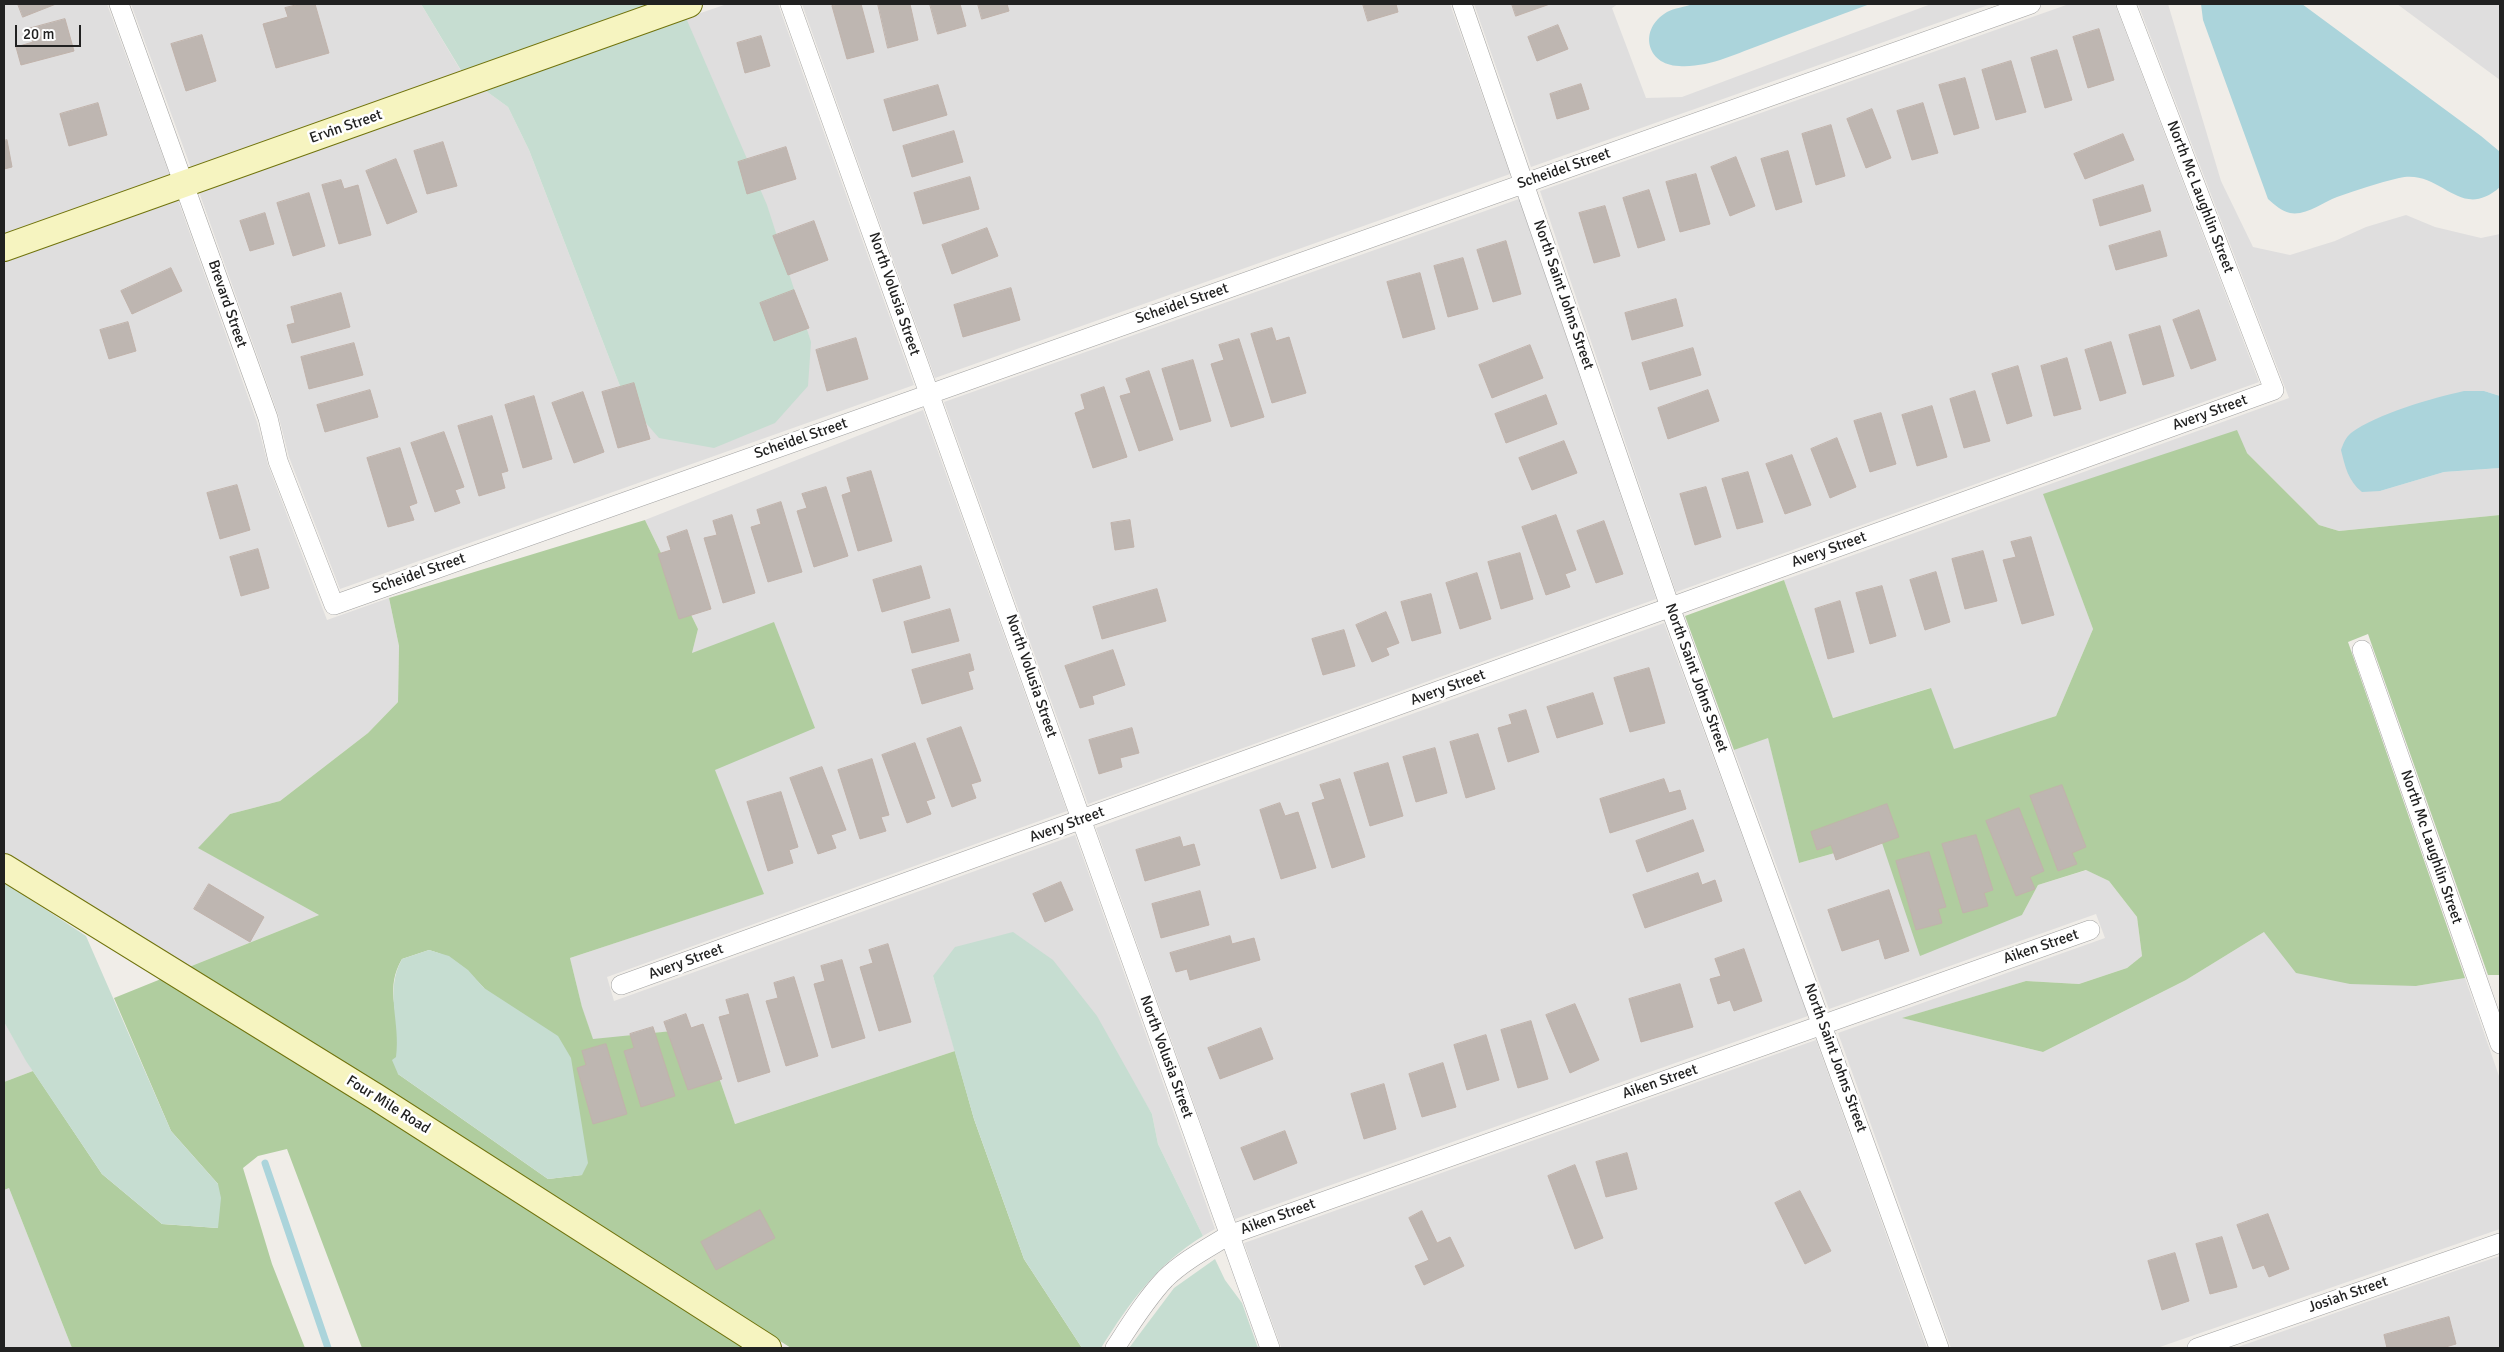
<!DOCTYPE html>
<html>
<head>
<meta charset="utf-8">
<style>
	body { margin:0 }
	#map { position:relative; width:2504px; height:1352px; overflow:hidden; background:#f0ede8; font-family:Signika,sans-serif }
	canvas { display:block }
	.frame { position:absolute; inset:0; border:5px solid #212121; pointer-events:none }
	.scale { position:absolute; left:15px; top:25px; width:66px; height:22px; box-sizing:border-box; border:2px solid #212121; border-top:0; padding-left:6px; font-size:15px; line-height:18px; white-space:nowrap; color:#212121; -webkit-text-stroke:4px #fff; paint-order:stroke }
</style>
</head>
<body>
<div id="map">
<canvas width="2504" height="1352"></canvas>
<div class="frame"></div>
<div class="scale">20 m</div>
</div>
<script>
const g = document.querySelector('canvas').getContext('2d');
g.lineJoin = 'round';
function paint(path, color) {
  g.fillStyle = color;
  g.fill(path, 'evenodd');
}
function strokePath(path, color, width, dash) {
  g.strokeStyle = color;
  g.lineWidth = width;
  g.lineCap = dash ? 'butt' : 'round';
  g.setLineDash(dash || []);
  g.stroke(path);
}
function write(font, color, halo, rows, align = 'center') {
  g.font = font + ' Signika,sans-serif';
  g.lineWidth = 5;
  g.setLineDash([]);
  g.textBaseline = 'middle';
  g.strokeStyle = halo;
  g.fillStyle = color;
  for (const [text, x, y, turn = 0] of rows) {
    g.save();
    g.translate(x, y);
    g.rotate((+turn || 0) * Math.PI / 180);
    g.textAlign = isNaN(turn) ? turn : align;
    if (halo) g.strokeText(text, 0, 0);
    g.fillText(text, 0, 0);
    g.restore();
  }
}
paint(new Path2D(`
	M 4,4 L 107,4 L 170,176 L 4,235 Z
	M 131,4 L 421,4 L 461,71 L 191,168 Z
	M 727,4 L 778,4 L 914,385 L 340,589 L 289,457 L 278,414 L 199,192 L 486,91 L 508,107 L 529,150 L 625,399 L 686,18 Z
	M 802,4 L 1450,4 L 1510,174 L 935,378 Z
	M 1474,4 L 1618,4 L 1612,8 L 1646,98 L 1682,97 L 1931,4 L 1991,4 L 1531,167 Z
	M 2069,4 L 2115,4 L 2259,382 L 1676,592 L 1540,191 Z
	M 2138,4 L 2168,4 L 2221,181 L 2253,247 L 2290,255 L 2335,241 L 2366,227 L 2406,215 L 2435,227 L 2481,238 L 2500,234 L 2500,396 L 2484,391 L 2380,491 L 2444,472 L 2500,468 L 2500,515 L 2339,531 L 2319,525 L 2247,453 L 2044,494 L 2093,629 L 2056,716 L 1954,750 L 1930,688 L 1833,718 L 1784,580 L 2289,398 Z
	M 2397,4 L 2500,4 L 2500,80 Z
	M 1519,199 L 1656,599 L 1088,804 L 944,402 Z
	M 178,200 L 257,422 L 268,465 L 327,620 L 389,598 L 399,646 L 398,702 L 368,733 L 280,801 L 230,814 L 199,848 L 319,915 L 189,967 L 4,853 L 4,262 Z
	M 923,410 L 1067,811 L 607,977 L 614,1001 L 1075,835 L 1215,1229 L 1203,1236 L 1158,1144 L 1152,1114 L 1124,1067 L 933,976 L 955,1051 L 735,1124 L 702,1028 L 593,1040 L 582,1008 L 570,958 L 763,894 L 714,769 L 692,653 L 698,629 L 645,520 Z
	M 1664,623 L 1808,1016 L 1235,1219 L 1096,828 Z
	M 1768,737 L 1799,863 L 1881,840 L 2022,915 L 2038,885 L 2087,870 L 2109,881 L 2137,917 L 2142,956 L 2127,968 L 2079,984 L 2026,981 L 1903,1018 L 2043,1052 L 2186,980 L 2264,932 L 2416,986 L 2465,978 L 2500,1079 L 2500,1229 L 2157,1348 L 1951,1348 L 1838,1033 L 2105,938 L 2096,914 L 1829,1009 L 1734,750 Z
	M 4,1022 L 33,1071 L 4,1082 Z
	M 1816,1040 L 1927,1348 L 1281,1347 L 1244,1243 Z
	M 9,1188 L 72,1348 L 4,1348 L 4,1190 Z
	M 2500,1256 L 2500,1348 L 2235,1348 L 2461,1269 Z`), '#dfdede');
paint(new Path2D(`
	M 2237,430 L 2247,453 L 2319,525 L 2339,531 L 2500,515 L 2500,975 L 2488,975 L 2368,634 L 2348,642 L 2465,978 L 2416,986 L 2350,984 L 2296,973 L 2264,932 L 2186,980 L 2043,1052 L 1902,1018 L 2026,981 L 2079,984 L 2127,968 L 2142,956 L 2137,917 L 2109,881 L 2086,870 L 2038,885 L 2022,915 L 1920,956 L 1881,840 L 1799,863 L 1768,738 L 1734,750 L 1685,616 L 1784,580 L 1833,718 L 1931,688 L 1954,749 L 2056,716 L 2093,629 L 2043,494 Z
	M 645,520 L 698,629 L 692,653 L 774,622 L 815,728 L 715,770 L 764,894 L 570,958 L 582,1007 L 593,1039 L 702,1028 L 735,1124 L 955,1051 L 974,1119 L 1024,1259 L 1082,1348 L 791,1348 L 381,1086 L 189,967 L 319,915 L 198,848 L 230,814 L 280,801 L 368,733 L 398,702 L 399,646 L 389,598 ZM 429,950 C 456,958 465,968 484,988 L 582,1175 L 548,1179 L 398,1074 C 397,1062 399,1051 398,1039 C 398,1009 385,988 402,959 Z
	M 161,979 L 372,1108 L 747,1348 L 362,1348 L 287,1149 L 258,1156 L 243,1168 L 272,1264 L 305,1348 L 72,1348 L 9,1188 L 4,1190 L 4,1082 L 33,1071 L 102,1174 L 162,1224 L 218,1228 L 218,1184 L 171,1131 L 114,998 Z`), '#b0cd9f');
paint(new Path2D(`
	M 421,4 L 650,4 L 462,72 Z
	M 686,18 L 767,205 L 811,342 L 808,386 L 775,423 L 714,448 L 659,438 L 625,399 L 529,150 L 508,107 L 486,91 Z
	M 4,882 L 86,936 L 171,1131 L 218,1184 L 221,1198 L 218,1228 L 162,1224 L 102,1174 L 26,1061 L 4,1022 Z
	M 1013,932 L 1053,960 L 1097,1016 L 1152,1114 L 1158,1144 L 1203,1236 C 1156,1265 1130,1302 1101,1348 L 1082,1348 L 1024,1259 L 974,1119 L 933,976 L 955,947 Z
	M 429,950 L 449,956 L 468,970 L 484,988 L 558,1036 L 571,1058 L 588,1163 L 582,1175 L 548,1179 L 398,1074 L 392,1060 L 396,1057 C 401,1022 384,991 402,959 Z
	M 1215,1259 L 1225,1280 L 1242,1303 L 1258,1348 L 1129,1348 L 1174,1288 Z`), '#c6ddd1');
paint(new Path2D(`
	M 1693,4 L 1870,4 C 1835,17 1799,30 1763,44 C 1737,53 1709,68 1679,66 C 1646,65 1638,29 1667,12 C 1674,8 1685,7 1693,4 Z
	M 2201,4 L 2302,4 L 2481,136 L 2499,151 L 2500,187 C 2459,223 2442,168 2399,178 C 2378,183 2357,190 2337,197 C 2323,202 2306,216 2290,213 C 2281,211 2275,205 2268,199 L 2203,20 Z
	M 2464,391 L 2484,391 L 2500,396 L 2500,468 L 2444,472 L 2380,491 L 2362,492 C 2348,481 2345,466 2341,450 C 2343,444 2346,437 2351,433 C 2376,414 2433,398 2464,391 Z`), '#abd4db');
strokePath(new Path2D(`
	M 265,1163 L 328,1348`), '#abd4db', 7);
const building = new Path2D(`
	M 18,4 L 56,4 L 23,17 Z
	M 300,4 L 315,4 L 329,53 L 276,68 L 263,24 L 288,17 L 285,8 Z
	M 839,4 L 861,4 L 874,52 L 847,59 L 832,6 Z
	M 878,4 L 910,4 L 918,40 L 888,48 Z
	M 930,4 L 960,4 L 966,26 L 938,34 Z
	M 978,4 L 1007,4 L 1009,11 L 982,19 Z
	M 1363,4 L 1396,4 L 1398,12 L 1368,21 Z
	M 1512,4 L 1550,4 L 1516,16 Z
	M 65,19 L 74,51 L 21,65 L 16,47 L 33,42 L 28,29 Z
	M 1558,25 L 1568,49 L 1537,61 L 1528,37 Z
	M 2099,29 L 2114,80 L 2088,88 L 2073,37 Z
	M 202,35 L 216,81 L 186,91 L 171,44 Z
	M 761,36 L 770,66 L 745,73 L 737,43 Z
	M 2057,50 L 2072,100 L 2045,108 L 2031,58 Z
	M 2011,61 L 2026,112 L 1996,120 L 1982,70 Z
	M 1965,78 L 1979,128 L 1954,135 L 1939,85 Z
	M 1581,84 L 1589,109 L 1557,119 L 1550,94 Z
	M 938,85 L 947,115 L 893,131 L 884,100 Z
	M 98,103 L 107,135 L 69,146 L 60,114 Z
	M 1923,103 L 1938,153 L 1912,160 L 1897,111 Z
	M 1872,109 L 1891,158 L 1866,168 L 1847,119 Z
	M 1831,125 L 1845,176 L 1816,185 L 1802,134 Z
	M 954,131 L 963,162 L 912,177 L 903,146 Z
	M 2123,134 L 2134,160 L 2085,179 L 2074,154 Z
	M 7,140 L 12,167 L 4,169 L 4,141 Z
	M 443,142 L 457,186 L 427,194 L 414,151 Z
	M 786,147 L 796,179 L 747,194 L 738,162 Z
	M 1788,151 L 1802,202 L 1776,210 L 1761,159 Z
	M 1736,157 L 1755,206 L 1730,216 L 1711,167 Z
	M 396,159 L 417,212 L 387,224 L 366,171 Z
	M 1696,174 L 1710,224 L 1680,232 L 1666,182 Z
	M 970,177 L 979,209 L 923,224 L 914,193 Z
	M 341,180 L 344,189 L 358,185 L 371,235 L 339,244 L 322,185 Z
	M 2143,185 L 2151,211 L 2100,226 L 2093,200 Z
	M 1649,190 L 1665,240 L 1638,248 L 1623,198 Z
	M 309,193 L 325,246 L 293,256 L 277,203 Z
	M 1605,206 L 1620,256 L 1594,263 L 1579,213 Z
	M 265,213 L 274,244 L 250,251 L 240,221 Z
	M 814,221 L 828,260 L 788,275 L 773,236 Z
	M 987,228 L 998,256 L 952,274 L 942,245 Z
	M 2160,231 L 2167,256 L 2116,270 L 2109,246 Z
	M 1506,241 L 1521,294 L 1493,302 L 1477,250 Z
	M 1463,258 L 1478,309 L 1448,317 L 1434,266 Z
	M 171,268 L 182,291 L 132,314 L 121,291 Z
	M 1420,273 L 1435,329 L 1403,338 L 1387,282 Z
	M 1011,288 L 1020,320 L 963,337 L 954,305 Z
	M 794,290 L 809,328 L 774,341 L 760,303 Z
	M 341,293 L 350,327 L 292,343 L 287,325 L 295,323 L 291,307 Z
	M 1676,299 L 1683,326 L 1632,340 L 1625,313 Z
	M 2199,310 L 2216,360 L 2191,369 L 2173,320 Z
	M 128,322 L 136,351 L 109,359 L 100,330 Z
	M 2160,326 L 2174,376 L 2143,385 L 2129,335 Z
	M 1272,328 L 1276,341 L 1289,337 L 1306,393 L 1272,403 L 1251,334 Z
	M 856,338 L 868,379 L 827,391 L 816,350 Z
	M 1239,339 L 1264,417 L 1231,427 L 1211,364 L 1224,360 L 1219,345 Z
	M 2111,342 L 2126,393 L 2100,401 L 2085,350 Z
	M 354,343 L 363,375 L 309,389 L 301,357 Z
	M 1530,345 L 1543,378 L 1492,398 L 1479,365 Z
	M 1693,348 L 1701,375 L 1650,390 L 1642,363 Z
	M 2067,358 L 2081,409 L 2054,416 L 2041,366 Z
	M 1193,360 L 1211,421 L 1180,430 L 1162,369 Z
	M 2018,366 L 2032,416 L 2007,424 L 1992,374 Z
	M 1149,371 L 1173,440 L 1139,451 L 1120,396 L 1131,393 L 1126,379 Z
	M 634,383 L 650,439 L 618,448 L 602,392 Z
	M 1104,387 L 1127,457 L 1093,468 L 1075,413 L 1085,409 L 1081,395 Z
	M 370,390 L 378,417 L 325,432 L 317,405 Z
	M 1708,390 L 1719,421 L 1668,439 L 1658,408 Z
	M 1975,391 L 1990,441 L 1964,448 L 1950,399 Z
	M 583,392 L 604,452 L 574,463 L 552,403 Z
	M 1546,395 L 1557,424 L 1506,443 L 1495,414 Z
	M 534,396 L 552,459 L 523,468 L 505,405 Z
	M 1932,406 L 1947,457 L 1917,466 L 1902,415 Z
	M 1881,413 L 1896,464 L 1870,472 L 1854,421 Z
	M 492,416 L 508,471 L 501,473 L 505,488 L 479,496 L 458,426 Z
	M 444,432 L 464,487 L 455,490 L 460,503 L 435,512 L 411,443 Z
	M 1837,438 L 1856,487 L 1830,498 L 1811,449 Z
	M 1564,441 L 1577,473 L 1532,490 L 1519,458 Z
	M 400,448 L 417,503 L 409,506 L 414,520 L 388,527 L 367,458 Z
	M 1792,455 L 1811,505 L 1785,514 L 1766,464 Z
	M 871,471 L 892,541 L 858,551 L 842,495 L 851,492 L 847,478 Z
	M 1748,472 L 1763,522 L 1737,529 L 1722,479 Z
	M 237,485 L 250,530 L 220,539 L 207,493 Z
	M 826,487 L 848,556 L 814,567 L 797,511 L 807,508 L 802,494 Z
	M 1706,487 L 1721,537 L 1695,545 L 1680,494 Z
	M 781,502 L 802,572 L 768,582 L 751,527 L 761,524 L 757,510 Z
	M 732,515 L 755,593 L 723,603 L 704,538 L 717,535 L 713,521 Z
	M 1556,515 L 1576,570 L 1565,574 L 1570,587 L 1546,595 L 1522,527 Z
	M 1130,520 L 1134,547 L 1115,550 L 1111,523 Z
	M 1604,521 L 1623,574 L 1596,583 L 1577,531 Z
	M 687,530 L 711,609 L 679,619 L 658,554 L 671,550 L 667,537 Z
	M 2031,537 L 2054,615 L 2022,624 L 2003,560 L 2016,557 L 2011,542 Z
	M 258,549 L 269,588 L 241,596 L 230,557 Z
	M 1983,551 L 1997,601 L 1965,609 L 1952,559 Z
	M 1520,553 L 1533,599 L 1501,609 L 1488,562 Z
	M 921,566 L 930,598 L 882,612 L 873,580 Z
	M 1936,572 L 1950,622 L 1925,630 L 1910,580 Z
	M 1477,573 L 1491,619 L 1460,629 L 1446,583 Z
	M 1882,586 L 1896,636 L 1870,644 L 1856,593 Z
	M 1157,589 L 1166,621 L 1102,639 L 1093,607 Z
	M 1431,594 L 1441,633 L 1412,641 L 1401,602 Z
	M 1840,601 L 1854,652 L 1828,659 L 1815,609 Z
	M 950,609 L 959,641 L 912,653 L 904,622 Z
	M 1386,612 L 1399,643 L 1386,648 L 1389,655 L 1372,662 L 1356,625 Z
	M 1344,630 L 1355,666 L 1323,675 L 1312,639 Z
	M 1113,650 L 1125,685 L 1092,696 L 1094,704 L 1080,708 L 1065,666 Z
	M 970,654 L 974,670 L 968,672 L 973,689 L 922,704 L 912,670 Z
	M 1649,668 L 1665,723 L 1630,732 L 1614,678 Z
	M 1593,693 L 1603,724 L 1557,738 L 1547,707 Z
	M 1526,710 L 1539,752 L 1508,762 L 1498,728 L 1512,724 L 1509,715 Z
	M 961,727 L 981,781 L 971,784 L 976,798 L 952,807 L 927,739 Z
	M 1132,728 L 1139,753 L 1120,758 L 1122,767 L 1099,774 L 1089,740 Z
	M 1478,734 L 1495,789 L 1466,798 L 1450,742 Z
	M 915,743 L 935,798 L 926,801 L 931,814 L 907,823 L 882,755 Z
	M 1435,748 L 1447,793 L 1416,802 L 1403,757 Z
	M 872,759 L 889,815 L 881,817 L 886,831 L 860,839 L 838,770 Z
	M 1388,763 L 1403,816 L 1370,826 L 1354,773 Z
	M 822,767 L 846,830 L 831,835 L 836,848 L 818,854 L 790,778 Z
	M 1340,779 L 1365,857 L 1332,868 L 1312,803 L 1325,799 L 1320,785 Z
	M 1664,779 L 1669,793 L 1680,790 L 1686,809 L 1610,833 L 1600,799 Z
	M 2062,785 L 2086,847 L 2072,853 L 2077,864 L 2058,871 L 2030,796 Z
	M 781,792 L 798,847 L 789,850 L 793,863 L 768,871 L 747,802 Z
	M 1280,803 L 1285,816 L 1298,812 L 1316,868 L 1281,879 L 1260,810 Z
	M 1887,804 L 1899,837 L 1836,860 L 1831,845 L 1817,850 L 1811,832 Z
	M 2019,808 L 2044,871 L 2030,877 L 2035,889 L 2016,896 L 1986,821 Z
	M 1693,820 L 1704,851 L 1647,872 L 1636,841 Z
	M 1976,835 L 1993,890 L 1984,893 L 1988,906 L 1963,913 L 1942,844 Z
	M 1180,837 L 1183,847 L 1194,844 L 1200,865 L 1145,881 L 1136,850 Z
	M 1929,852 L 1946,907 L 1938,909 L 1942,923 L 1916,930 L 1896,861 Z
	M 1698,873 L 1702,885 L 1715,880 L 1722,901 L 1645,928 L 1633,895 Z
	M 1061,882 L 1073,910 L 1045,922 L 1033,894 Z
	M 209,884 L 264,917 L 250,942 L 194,909 Z
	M 1889,890 L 1909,951 L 1885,959 L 1879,939 L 1842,951 L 1828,910 Z
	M 1200,891 L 1209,925 L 1161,938 L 1152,904 Z
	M 1230,936 L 1232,944 L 1254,938 L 1260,960 L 1190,980 L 1187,969 L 1176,972 L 1170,953 Z
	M 888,944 L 911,1022 L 879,1031 L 860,967 L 873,963 L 869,950 Z
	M 1744,949 L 1762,1001 L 1734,1011 L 1730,1000 L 1718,1004 L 1710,979 L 1721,976 L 1715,959 Z
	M 842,960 L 865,1038 L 832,1048 L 814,984 L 825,981 L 821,966 Z
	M 794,977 L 818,1056 L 786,1066 L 766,1001 L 778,998 L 774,983 Z
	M 1680,984 L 1693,1027 L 1641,1042 L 1629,999 Z
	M 748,994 L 770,1072 L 738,1082 L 719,1017 L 730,1014 L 726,1000 Z
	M 1575,1004 L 1599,1060 L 1570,1073 L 1546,1015 Z
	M 686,1014 L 691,1028 L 703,1024 L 722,1079 L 688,1090 L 664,1022 Z
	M 1531,1021 L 1548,1079 L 1518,1088 L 1501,1030 Z
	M 653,1027 L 675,1096 L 641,1107 L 624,1051 L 634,1048 L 630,1034 Z
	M 1261,1028 L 1273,1059 L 1220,1079 L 1208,1048 Z
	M 1486,1035 L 1499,1080 L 1467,1090 L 1454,1045 Z
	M 606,1044 L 627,1114 L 593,1124 L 577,1068 L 586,1065 L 582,1051 Z
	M 1443,1063 L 1456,1107 L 1422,1117 L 1409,1074 Z
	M 1384,1084 L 1396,1129 L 1364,1139 L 1351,1094 Z
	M 1285,1131 L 1297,1163 L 1254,1180 L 1241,1148 Z
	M 1627,1153 L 1637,1189 L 1606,1197 L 1596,1162 Z
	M 1575,1165 L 1603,1238 L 1575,1249 L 1548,1176 Z
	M 1800,1191 L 1831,1251 L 1805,1264 L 1775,1203 Z
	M 760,1210 L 775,1238 L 716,1270 L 701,1242 Z
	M 1422,1211 L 1437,1243 L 1450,1237 L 1464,1266 L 1424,1285 L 1415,1266 L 1429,1260 L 1409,1218 Z
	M 2268,1214 L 2289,1269 L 2269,1277 L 2264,1265 L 2253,1269 L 2237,1225 Z
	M 2222,1237 L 2237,1287 L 2210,1294 L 2196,1244 Z
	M 2175,1253 L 2189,1301 L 2162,1310 L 2148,1261 Z
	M 2449,1317 L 2456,1344 L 2442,1348 L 2387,1348 L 2384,1335 Z`);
paint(building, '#beb6b1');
strokePath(building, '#c1b3ab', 1);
const street = new Path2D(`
	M 119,4 L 268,418 L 278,461 L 334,605 L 2031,4
	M 790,4 L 1270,1348
	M 1462,4 L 1670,607 L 1939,1348
	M 2362,650 L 2500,1044
	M 621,985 L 2274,390 L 2126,4
	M 1115,1348 C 1130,1325 1146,1299 1165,1279 C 1183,1261 1208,1248 1229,1235 L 2090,930
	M 2197,1348 L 2500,1243`);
const secondary = new Path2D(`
	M 4,248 L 689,4
	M 4,867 L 376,1097 L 768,1348`);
strokePath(street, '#a2a2a2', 20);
strokePath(secondary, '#70730c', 28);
strokePath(street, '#fff', 19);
strokePath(secondary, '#f6f4c0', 26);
write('15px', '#212121', '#fff', [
	["Ervin Street",346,127,-19],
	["Scheidel Street",1564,169,-19],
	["North Mc Laughlin Street",2200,197,69],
	["North Volusia Street",894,294,71],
	["North Saint Johns Street",1563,295,71],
	["Brevard Street",227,304,71],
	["Scheidel Street",1182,304,-19],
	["Avery Street",2210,413,-20],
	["Scheidel Street",801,439,-19],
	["Avery Street",1829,550,-20],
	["Scheidel Street",419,574,-19],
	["North Volusia Street",1031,676,71],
	["North Saint Johns Street",1696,678,70],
	["Avery Street",1448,688,-20],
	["Avery Street",1067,825,-20],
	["North Mc Laughlin Street",2431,847,71],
	["Aiken Street",2041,947,-19],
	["Avery Street",686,962,-20],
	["North Volusia Street",1166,1057,70],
	["North Saint Johns Street",1835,1058,70],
	["Aiken Street",1660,1082,-19],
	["Four Mile Road",388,1105,32],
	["Aiken Street",1278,1217,-20],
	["Josiah Street",2348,1295,-19]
]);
</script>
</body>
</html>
